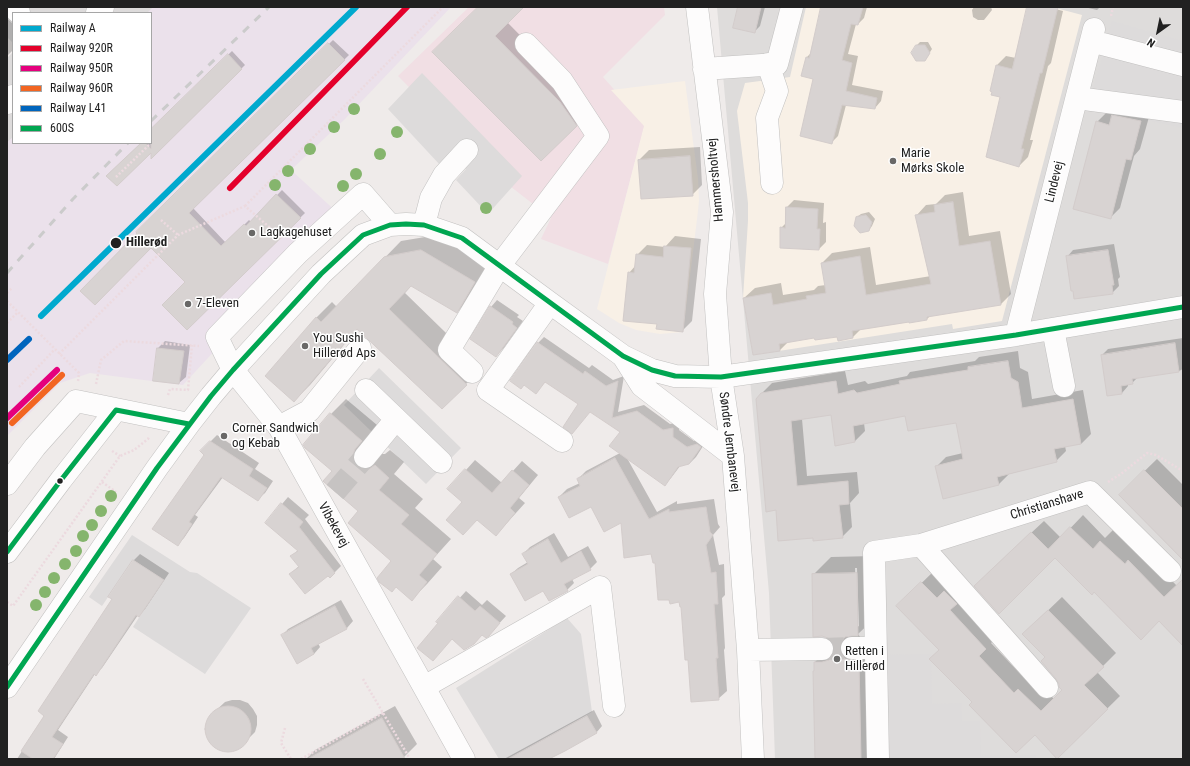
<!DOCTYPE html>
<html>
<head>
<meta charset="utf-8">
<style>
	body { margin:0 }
	#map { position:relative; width:1190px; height:766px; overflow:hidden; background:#efebea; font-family:"Roboto Condensed",sans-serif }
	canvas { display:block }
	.frame { position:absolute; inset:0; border:8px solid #212121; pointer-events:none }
	.legend { position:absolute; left:12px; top:12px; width:140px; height:132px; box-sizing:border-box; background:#fff; border:1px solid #a6a6a6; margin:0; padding:5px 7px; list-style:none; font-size:12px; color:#212121 }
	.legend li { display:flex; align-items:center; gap:8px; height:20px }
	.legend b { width:20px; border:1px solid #a6a6a6 }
	.north { position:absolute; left:1138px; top:12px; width:40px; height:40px; -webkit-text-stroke:3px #fff; paint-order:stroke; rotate:213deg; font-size:11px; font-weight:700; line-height:16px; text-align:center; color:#212121 }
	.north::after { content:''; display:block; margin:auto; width:14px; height:18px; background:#212121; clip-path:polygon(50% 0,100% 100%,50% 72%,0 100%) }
</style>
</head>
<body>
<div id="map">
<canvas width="1190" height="766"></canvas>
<div class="frame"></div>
<ul class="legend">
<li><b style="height:5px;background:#00a9ce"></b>Railway A</li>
<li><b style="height:5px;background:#e4002b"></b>Railway 920R</li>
<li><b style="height:5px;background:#e5007d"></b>Railway 950R</li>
<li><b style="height:5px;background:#f26522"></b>Railway 960R</li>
<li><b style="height:5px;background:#0065bd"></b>Railway L41</li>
<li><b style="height:5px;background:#00a651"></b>600S</li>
</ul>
<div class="north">N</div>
</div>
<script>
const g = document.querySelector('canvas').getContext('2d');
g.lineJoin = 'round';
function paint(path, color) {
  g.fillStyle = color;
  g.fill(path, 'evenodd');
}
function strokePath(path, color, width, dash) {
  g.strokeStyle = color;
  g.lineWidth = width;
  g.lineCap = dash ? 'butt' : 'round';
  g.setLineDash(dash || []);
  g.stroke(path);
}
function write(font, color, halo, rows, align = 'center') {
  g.font = font + ' "Roboto Condensed",sans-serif';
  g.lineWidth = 3;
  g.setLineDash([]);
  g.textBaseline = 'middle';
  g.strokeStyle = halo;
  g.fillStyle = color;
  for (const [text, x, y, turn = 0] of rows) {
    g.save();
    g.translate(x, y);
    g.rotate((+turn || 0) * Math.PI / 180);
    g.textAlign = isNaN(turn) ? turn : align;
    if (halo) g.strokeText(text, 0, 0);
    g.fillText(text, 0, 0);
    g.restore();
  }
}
paint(new Path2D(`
	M 717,7 L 1183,7 L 1183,759 L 775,759 L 769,593 Z`), '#dedcdb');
paint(new Path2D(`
	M 469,7 L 664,7 L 665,15 L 603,77 L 645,124 L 608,264 L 541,239 L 551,218 L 497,176 L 398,76 Z`), '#f1dfe4');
paint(new Path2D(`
	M 146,7 L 451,7 L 345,119 L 291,170 L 340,215 L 183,385 L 90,373 L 60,383 L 7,436 L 7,139 L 13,133 L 13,143 L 151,143 L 151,13 L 140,13 Z`), '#ebe1eb');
paint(new Path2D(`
	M 806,7 L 1052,7 L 1082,15 L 1002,321 L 953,329 L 952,324 L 753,355 L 743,298 L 748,221 L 748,203 L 737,111 L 745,83 L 790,77 Z
	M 685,81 L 698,179 L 699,200 L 698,211 L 683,332 L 660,334 L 636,330 L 619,323 L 597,309 L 644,126 L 611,90 Z`), '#f8f0e6');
paint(new Path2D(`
	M 7,7 L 153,7 L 147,13 L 13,13 L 13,43 L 7,37 Z
	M 1112,21 L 1183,41 L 1183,128 L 1088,108 Z
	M 13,52 L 13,137 L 7,142 L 7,58 Z
	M 422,73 L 522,176 L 488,214 L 456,180 L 466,169 L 451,154 L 440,165 L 388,109 Z
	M 379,368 L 461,448 L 426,484 L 344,405 Z
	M 132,535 L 190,572 L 197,573 L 251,608 L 205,674 L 133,627 L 163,580 L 133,560 L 102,606 L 89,597 Z
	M 567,618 L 581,634 L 592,712 L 509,759 L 499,759 L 456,688 Z
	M 931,654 L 932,704 L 961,703 L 962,721 L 980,721 L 981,756 L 1036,755 L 1036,759 L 869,759 L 866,655 Z`), '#dddbdb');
paint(new Path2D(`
	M 479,7 L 523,7 L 507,22 L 573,89 L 589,112 L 541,160 Z
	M 737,7 L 765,7 L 760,26 L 754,32 L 739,8 Z
	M 822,7 L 867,7 L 864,18 L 858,24 L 856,24 L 848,54 L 858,56 L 852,85 L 883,91 L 881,101 L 875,108 L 846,105 L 838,136 L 832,142 L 814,78 L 807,57 L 811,53 Z
	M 974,7 L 991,7 L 992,10 L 984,20 L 978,20 L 973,17 L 972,10 Z
	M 1033,7 L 1048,7 L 1063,11 L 1051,63 L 1048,66 L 1030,140 L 1033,140 L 1028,157 L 1019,166 L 1001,96 L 991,91 L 997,65 L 1006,56 L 1016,58 Z
	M 1084,7 L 1100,7 L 1097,10 Z
	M 7,18 L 13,24 L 13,50 L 7,56 Z
	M 333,40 L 349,55 L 193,208 L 226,243 L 249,220 L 251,222 L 282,190 L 305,213 L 187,329 L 186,282 L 137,232 Z
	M 920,42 L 928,42 L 932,49 L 925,60 L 917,45 Z
	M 232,51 L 245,65 L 157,152 L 154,149 L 107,176 L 142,143 L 151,143 L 151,130 Z
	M 1107,112 L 1149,117 L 1140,149 L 1134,156 L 1120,208 L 1110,218 L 1097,122 Z
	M 700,147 L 702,185 L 692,195 L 642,198 L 639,160 L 649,150 Z
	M 963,192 L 969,236 L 1000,231 L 1011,294 L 1001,304 L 930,316 L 927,319 L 861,329 L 853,337 L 838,335 L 815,337 L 789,341 L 780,350 L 744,298 L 755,288 L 781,283 L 783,295 L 814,290 L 818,286 L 826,285 L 822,263 L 832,253 L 870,247 L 876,285 L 931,276 L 916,216 L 926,205 L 936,204 L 945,195 Z
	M 794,200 L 824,203 L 823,223 L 826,222 L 826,242 L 819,249 L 781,228 L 786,223 L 787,207 Z
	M 869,212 L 875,219 L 872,226 L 869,230 L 857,217 L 861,214 Z
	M 437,235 L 491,265 L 473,296 L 457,312 L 412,285 L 405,293 L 482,368 L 442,408 L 358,328 L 310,385 L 294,401 L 316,318 L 332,302 L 337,307 L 401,241 Z
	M 675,236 L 701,239 L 692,321 L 682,331 L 658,323 L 629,273 L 636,265 L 637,255 L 647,245 L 665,247 Z
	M 1114,244 L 1120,277 L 1118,279 L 1119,286 L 1112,293 L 1067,257 L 1073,250 Z
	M 497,300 L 519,315 L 517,317 L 523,321 L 503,349 L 496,355 L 491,307 Z
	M 544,337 L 589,368 L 592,365 L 613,380 L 624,376 L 618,412 L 644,405 L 670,424 L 679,422 L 679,430 L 694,441 L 704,438 L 707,440 L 696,457 L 689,464 L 680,466 L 671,478 L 665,484 L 627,458 L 657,512 L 677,501 L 677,504 L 714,499 L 718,524 L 720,527 L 713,535 L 719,565 L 724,564 L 725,595 L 722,598 L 725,648 L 724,650 L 727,691 L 718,699 L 689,659 L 682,605 L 656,562 L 652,553 L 622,521 L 592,506 L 559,497 L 567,489 L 580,483 L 578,479 L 586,471 L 620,453 L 621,432 L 546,381 L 536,392 L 538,343 Z
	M 1183,338 L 1183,369 L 1179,371 L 1138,377 L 1132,383 L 1128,383 L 1128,386 L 1122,393 L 1108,395 L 1102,355 L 1108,349 Z
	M 165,341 L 190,345 L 186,377 L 179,383 L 154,380 L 158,348 Z
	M 1018,351 L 1020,368 L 1028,372 L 1032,399 L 1083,390 L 1091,434 L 1081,444 L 1065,446 L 1066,451 L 1056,461 L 1009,474 L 999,484 L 936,467 L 946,457 L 963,453 L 957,422 L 906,415 L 864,423 L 865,431 L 855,441 L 831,414 L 802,419 L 807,476 L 857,472 L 859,493 L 850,503 L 852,527 L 842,537 L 814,537 L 777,509 L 762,393 L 772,383 L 845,371 L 848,385 L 865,381 L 868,384 L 907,376 L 910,372 L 975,361 L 979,357 Z
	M 346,399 L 377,425 L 370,433 L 368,438 L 379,454 L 385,454 L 390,450 L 404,462 L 394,474 L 423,499 L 415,508 L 451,539 L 433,559 L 442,567 L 427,584 L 412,599 L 393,561 L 333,471 L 331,414 Z
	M 217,435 L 259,463 L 255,469 L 273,481 L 265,493 L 258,499 L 223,477 L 195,515 L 198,517 L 184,538 L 178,544 L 205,455 L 201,451 Z
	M 1157,459 L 1183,485 L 1183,559 L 1120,495 Z
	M 475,460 L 502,483 L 522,461 L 538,475 L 519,498 L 525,503 L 496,535 L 463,502 L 466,470 Z
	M 288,497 L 309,515 L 305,519 L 341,566 L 330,577 L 328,575 L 290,574 L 299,566 L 292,556 L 298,550 L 266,523 Z
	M 1083,515 L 1105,538 L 1113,530 L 1141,549 L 1177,586 L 1183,580 L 1183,643 L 1159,620 L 1095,591 L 1055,556 L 987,574 L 1044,521 L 1061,538 Z
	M 554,533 L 568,557 L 588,546 L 597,562 L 590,569 L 572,579 L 574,583 L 567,590 L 550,600 L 544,590 L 511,574 L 518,568 L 528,562 L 523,554 L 530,547 Z
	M 140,554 L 169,573 L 145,609 L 139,616 L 138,615 L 102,668 L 95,674 L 58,730 L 68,737 L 54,759 L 17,759 L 45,715 L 114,599 L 110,596 L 134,560 Z
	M 874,556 L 876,617 L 858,634 L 863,641 L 879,759 L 816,759 L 815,662 L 833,644 L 813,575 L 831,557 ZM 855,568 L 857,568 L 859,626 L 857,627 Z
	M 935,570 L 998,636 L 991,643 L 1027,681 L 1031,676 L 1054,699 L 1063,690 L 1047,657 L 1037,621 L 1062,597 L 1116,653 L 1097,672 L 1120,696 L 1057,758 L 1035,734 L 974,702 L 940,649 L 898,606 Z
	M 466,591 L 482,605 L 487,600 L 506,616 L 495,628 L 483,634 L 440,623 L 438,622 Z
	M 341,600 L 353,621 L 347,628 L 318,643 L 320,647 L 314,654 L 297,663 L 282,636 L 288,629 Z
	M 232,700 L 240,700 L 248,703 L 253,709 L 257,716 L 257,725 L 255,732 L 242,745 L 235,749 L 227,751 L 219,749 L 213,744 L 208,738 L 206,730 L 208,722 L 211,715 L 225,702 Z
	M 395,706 L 417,744 L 404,757 L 400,759 L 306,759 L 315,750 Z
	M 594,710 L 602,726 L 596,733 L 548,759 L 504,759 Z`), '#0003');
const building = new Path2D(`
	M 478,7 L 524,7 L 495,36 L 560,102 L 577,126 L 541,161 L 432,52 Z
	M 738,7 L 761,7 L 755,33 L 733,28 Z
	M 821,7 L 863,7 L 858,25 L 851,24 L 842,60 L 852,63 L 846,91 L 877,98 L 875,109 L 842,105 L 832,144 L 800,136 L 813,79 L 801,76 L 806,57 L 809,58 Z
	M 1027,7 L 1058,7 L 1042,73 L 1040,73 L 1021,149 L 1024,149 L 1019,167 L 986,157 L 1000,97 L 991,95 L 992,92 L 990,91 L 996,65 L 1012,69 Z
	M 328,43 L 345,60 L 189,213 L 221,246 L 244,224 L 246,226 L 276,194 L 301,218 L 187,330 L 162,305 L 185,282 L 151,248 L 95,305 L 80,291 L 137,233 L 136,232 Z
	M 916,45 L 925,45 L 930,53 L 925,61 L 916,61 L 911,53 Z
	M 228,54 L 242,69 L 151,159 L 151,153 L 117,186 L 106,176 L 141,143 L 145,143 L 151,149 L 151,129 Z
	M 1112,115 L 1141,121 L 1131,160 L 1126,159 L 1111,219 L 1073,209 L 1096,121 L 1109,125 Z
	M 690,156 L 693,196 L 641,199 L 638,160 Z
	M 953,202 L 959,246 L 990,241 L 1001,305 L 927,317 L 927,320 L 909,323 L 909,322 L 852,331 L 853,338 L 838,341 L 837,337 L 815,340 L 814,338 L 779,344 L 780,351 L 753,355 L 743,298 L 771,293 L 773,305 L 807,299 L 806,296 L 826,293 L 821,263 L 860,256 L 866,295 L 931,284 L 915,215 L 935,212 L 934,205 Z
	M 786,207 L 818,209 L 817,229 L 820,229 L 819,250 L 780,248 L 780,227 L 785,228 Z
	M 866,215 L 872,222 L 869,231 L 860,233 L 854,226 L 856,217 Z
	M 664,246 L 691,248 L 683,332 L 656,329 L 657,324 L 623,321 L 628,272 L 634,273 L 636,254 L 663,257 Z
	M 421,250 L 475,282 L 457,313 L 411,286 L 389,309 L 467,385 L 442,409 L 357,329 L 294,402 L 265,376 L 316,317 L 321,322 L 384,257 Z
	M 1108,250 L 1114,285 L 1112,285 L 1113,294 L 1074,299 L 1073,291 L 1071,291 L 1066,256 Z
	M 490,306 L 513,322 L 512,324 L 517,328 L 496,357 L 470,339 Z
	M 537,342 L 583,374 L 585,371 L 606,386 L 618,381 L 612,418 L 637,411 L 663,430 L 673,428 L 673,437 L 687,447 L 697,444 L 701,447 L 689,464 L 678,467 L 665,486 L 609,446 L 620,432 L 590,412 L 572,434 L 563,427 L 578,404 L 545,382 L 536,394 L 524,385 L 521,389 L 510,381 Z
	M 1175,343 L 1179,372 L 1132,379 L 1133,384 L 1121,386 L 1122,394 L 1107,396 L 1101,355 Z
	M 157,348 L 184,351 L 179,384 L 153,381 Z
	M 1008,361 L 1011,378 L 1018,382 L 1022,408 L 1073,399 L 1081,444 L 1054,449 L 1057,462 L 997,477 L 999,485 L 943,499 L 935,466 L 963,459 L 956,423 L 908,431 L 905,416 L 853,426 L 855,442 L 835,446 L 831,415 L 791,421 L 797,486 L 848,481 L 849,504 L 839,505 L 843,538 L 813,541 L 813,538 L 778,541 L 776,510 L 766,512 L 756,399 L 761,393 L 836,381 L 838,394 L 854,390 L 857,393 L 900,384 L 899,381 L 968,370 L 968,367 Z
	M 330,413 L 362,441 L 355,449 L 353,455 L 353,461 L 357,466 L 363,469 L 369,469 L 375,465 L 389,478 L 379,490 L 409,515 L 401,524 L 437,554 L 419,575 L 427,582 L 412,601 L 396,587 L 392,592 L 379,582 L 377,578 L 391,561 L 348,523 L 358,511 L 324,482 L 323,481 L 332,471 L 305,448 L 303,445 Z
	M 210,441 L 253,469 L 249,476 L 267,488 L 258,501 L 221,477 L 189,522 L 192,524 L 178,546 L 152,529 L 204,455 L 200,451 Z
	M 615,458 L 649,519 L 669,509 L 669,512 L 706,507 L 710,532 L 713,535 L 706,545 L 711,573 L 716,572 L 718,604 L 714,604 L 718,658 L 716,658 L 719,700 L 691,702 L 688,660 L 685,660 L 681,607 L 680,607 L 679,602 L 670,604 L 669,600 L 658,600 L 655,563 L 653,563 L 651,554 L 624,558 L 621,523 L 604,532 L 591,507 L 569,518 L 558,497 L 580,486 L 577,479 Z
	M 465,469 L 492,493 L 512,470 L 529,485 L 510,508 L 515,513 L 496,536 L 477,520 L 463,535 L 446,520 L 462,502 L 447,489 Z
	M 1144,470 L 1183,509 L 1183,560 L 1119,495 Z
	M 281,503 L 303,522 L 299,527 L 335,573 L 330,578 L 328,576 L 305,594 L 289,574 L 299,567 L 290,556 L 298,551 L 265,523 Z
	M 1070,527 L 1093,549 L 1100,541 L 1125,564 L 1128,560 L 1164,597 L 1183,579 L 1183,646 L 1159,621 L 1141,640 L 1094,592 L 1092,595 L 1055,558 L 999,614 L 974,586 L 1031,532 L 1048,549 Z
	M 548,539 L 561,563 L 581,551 L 591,570 L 564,584 L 568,591 L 549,601 L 543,591 L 525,601 L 510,574 L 528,564 L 522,554 Z
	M 133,560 L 164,580 L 139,617 L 136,615 L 96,676 L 94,674 L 52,737 L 63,744 L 53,759 L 33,759 L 21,751 L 44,716 L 38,711 L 112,599 L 108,597 Z
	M 857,573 L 858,636 L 852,636 L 845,637 L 841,642 L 840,648 L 841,654 L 845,659 L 852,660 L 859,660 L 861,759 L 815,759 L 813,671 L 814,671 L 814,662 L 822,662 L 829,660 L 833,655 L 834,648 L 832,642 L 828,638 L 822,636 L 813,637 L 812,574 Z
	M 921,582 L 937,598 L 944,591 L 957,604 L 950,610 L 986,649 L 979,656 L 1014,693 L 1018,689 L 1041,711 L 1062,690 L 1059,687 L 1059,684 L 1056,679 L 1041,661 L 1045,657 L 1022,634 L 1048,610 L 1104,667 L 1084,685 L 1108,709 L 1057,759 L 1035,735 L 1016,753 L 969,705 L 972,702 L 929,659 L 939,650 L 896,606 Z
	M 458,596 L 475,611 L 480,606 L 500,623 L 489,636 L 486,638 L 482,635 L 474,644 L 464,650 L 452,639 L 433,661 L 417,648 L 438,623 L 436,622 Z
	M 335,606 L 347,629 L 311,648 L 314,654 L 297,664 L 281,635 Z
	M205 729a23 23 0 1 1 46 0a23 23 0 1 1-46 0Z
	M 587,716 L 597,733 L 565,751 L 549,759 L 508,759 Z
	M 382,718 L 405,759 L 308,759 Z`);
paint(building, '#d8d3d2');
strokePath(building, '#d3cccb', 1);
strokePath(new Path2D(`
	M 335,492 L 365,457
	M 822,649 L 852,648`), '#c6c3c2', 22, [22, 11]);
const minor = new Path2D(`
	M 13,7 L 19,13
	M 697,7 L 722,212 L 715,294 L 721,377 L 733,456 L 748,650 L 753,759
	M 97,13 L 103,7
	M 1091,41 L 1183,65
	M 768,64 L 777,91 L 767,118 L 772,183
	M 704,69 L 777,64 L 792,7
	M 1077,98 L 1183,112
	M 7,103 L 13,96
	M 390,225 L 363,194 L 298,253 L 217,337 L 233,370 L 279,427 L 464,759
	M 424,225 L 431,198 L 444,175 L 467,150
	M 550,303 L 488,390 L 562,441
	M 1053,329 L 1064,386
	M 1016,335 L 1094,29
	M 623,356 L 642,386 L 733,456
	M 472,372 L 449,350 L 500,265 L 598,136 L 562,81 L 526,44
	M 366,390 L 441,462
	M 279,427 L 309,411 L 360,348
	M 365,457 L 396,419
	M 7,484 L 35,447 L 76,401 L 189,424
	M 921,545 L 1047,687
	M 7,552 L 61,480 L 116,410
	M 852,648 L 875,648
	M 748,650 L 822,649
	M 7,687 L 157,468 L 189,424 L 211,396 L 233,370 L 321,274 L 363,235 L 390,225 L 406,224 L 424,225 L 462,238 L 550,303 L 623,356 L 652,370 L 675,376 L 721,377 L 1016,335 L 1183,307
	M 424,687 L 600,587 L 614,706
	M 878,759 L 874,552 L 921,545 L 1090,492 L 1170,571`);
strokePath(minor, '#c2c1c0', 23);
strokePath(new Path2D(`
	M 1111,16 L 1113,7
	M 116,177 L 149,145
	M 245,206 L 443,7
	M 161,220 L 178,235
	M 7,293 L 12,288
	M 7,301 L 79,373 L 78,381
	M 7,323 L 18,312
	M 59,354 L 178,235 L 245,206 L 283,239
	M 96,384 L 101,360 L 124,341 L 199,346
	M 19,387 L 55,349
	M 168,395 L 170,389 L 188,390 L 192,345
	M 112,451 L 120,456
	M 102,482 L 116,492
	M 1108,482 L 1121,474 L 1147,453 L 1156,455 L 1183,471
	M 7,602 L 13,606 L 120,456 L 134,450 L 148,439 L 149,437
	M 363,679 L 410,759
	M 285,728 L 281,743 L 291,759
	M 301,759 L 383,713`), '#ecdadf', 2.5, [2, 2]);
strokePath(minor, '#fdfcfc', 22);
strokePath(new Path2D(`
	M 151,121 L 269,7
	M 7,273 L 73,199 L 128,143`), '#cbcbcb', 3, [8, 8]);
strokePath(new Path2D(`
	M 7,552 L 61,480 L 116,410 L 189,424
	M 7,687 L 157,468 L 211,396 L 233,370 L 321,274 L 363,235 L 390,225 L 406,224 L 424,225 L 462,238 L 623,356 L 652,370 L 675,376 L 721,377 L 1016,335 L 1183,307`), '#00a651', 5);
strokePath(new Path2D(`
	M 41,316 L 356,7`), '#00a9ce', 6);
strokePath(new Path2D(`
	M 230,188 L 407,7`), '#e4002b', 6);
strokePath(new Path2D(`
	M 7,418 L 57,370`), '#e5007d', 6);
strokePath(new Path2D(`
	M 12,423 L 62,375`), '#f26522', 6);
strokePath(new Path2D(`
	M 7,360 L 29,339`), '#0065bd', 6);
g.fillStyle = '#85b56d';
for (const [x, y] of [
	[354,109],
	[334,127],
	[397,132],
	[310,149],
	[380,154],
	[288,171],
	[356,174],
	[275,185],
	[343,186],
	[486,208],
	[111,496],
	[101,511],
	[92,525],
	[83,536],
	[76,551],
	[65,564],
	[54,578],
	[45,592],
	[36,605]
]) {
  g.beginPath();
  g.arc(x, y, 6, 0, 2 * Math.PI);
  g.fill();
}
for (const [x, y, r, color] of [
	[893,161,4,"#696867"],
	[252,233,4,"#696867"],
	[116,243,6,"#212121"],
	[188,304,4,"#696867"],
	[305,346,4,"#696867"],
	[224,436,4,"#696867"],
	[60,481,3.5,"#212121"],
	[837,659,4,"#696867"]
]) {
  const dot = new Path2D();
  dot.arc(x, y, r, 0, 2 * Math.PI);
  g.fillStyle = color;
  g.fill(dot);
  strokePath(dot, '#fff', 1.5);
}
write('13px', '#212121', '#fff', [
	["Marie",901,154],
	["Mørks Skole",901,169],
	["Lagkagehuset",260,233],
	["7-Eleven",196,304],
	["You Sushi",313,339],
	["Hillerød Aps",313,354],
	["Corner Sandwich",232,429],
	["og Kebab",232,444],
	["Retten i",845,652],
	["Hillerød",845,667]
], 'left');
write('13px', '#212121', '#fff', [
	["Hammersholtvej",716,180,-95],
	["Lindevej",1055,182,-76],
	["Søndre Jernbanevej",729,442,83],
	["Christianshave",1047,505,-17],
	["Vibekevej",333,525,61]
]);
write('bold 13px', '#212121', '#fff', [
	["Hillerød",126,243]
], 'left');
</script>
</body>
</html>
